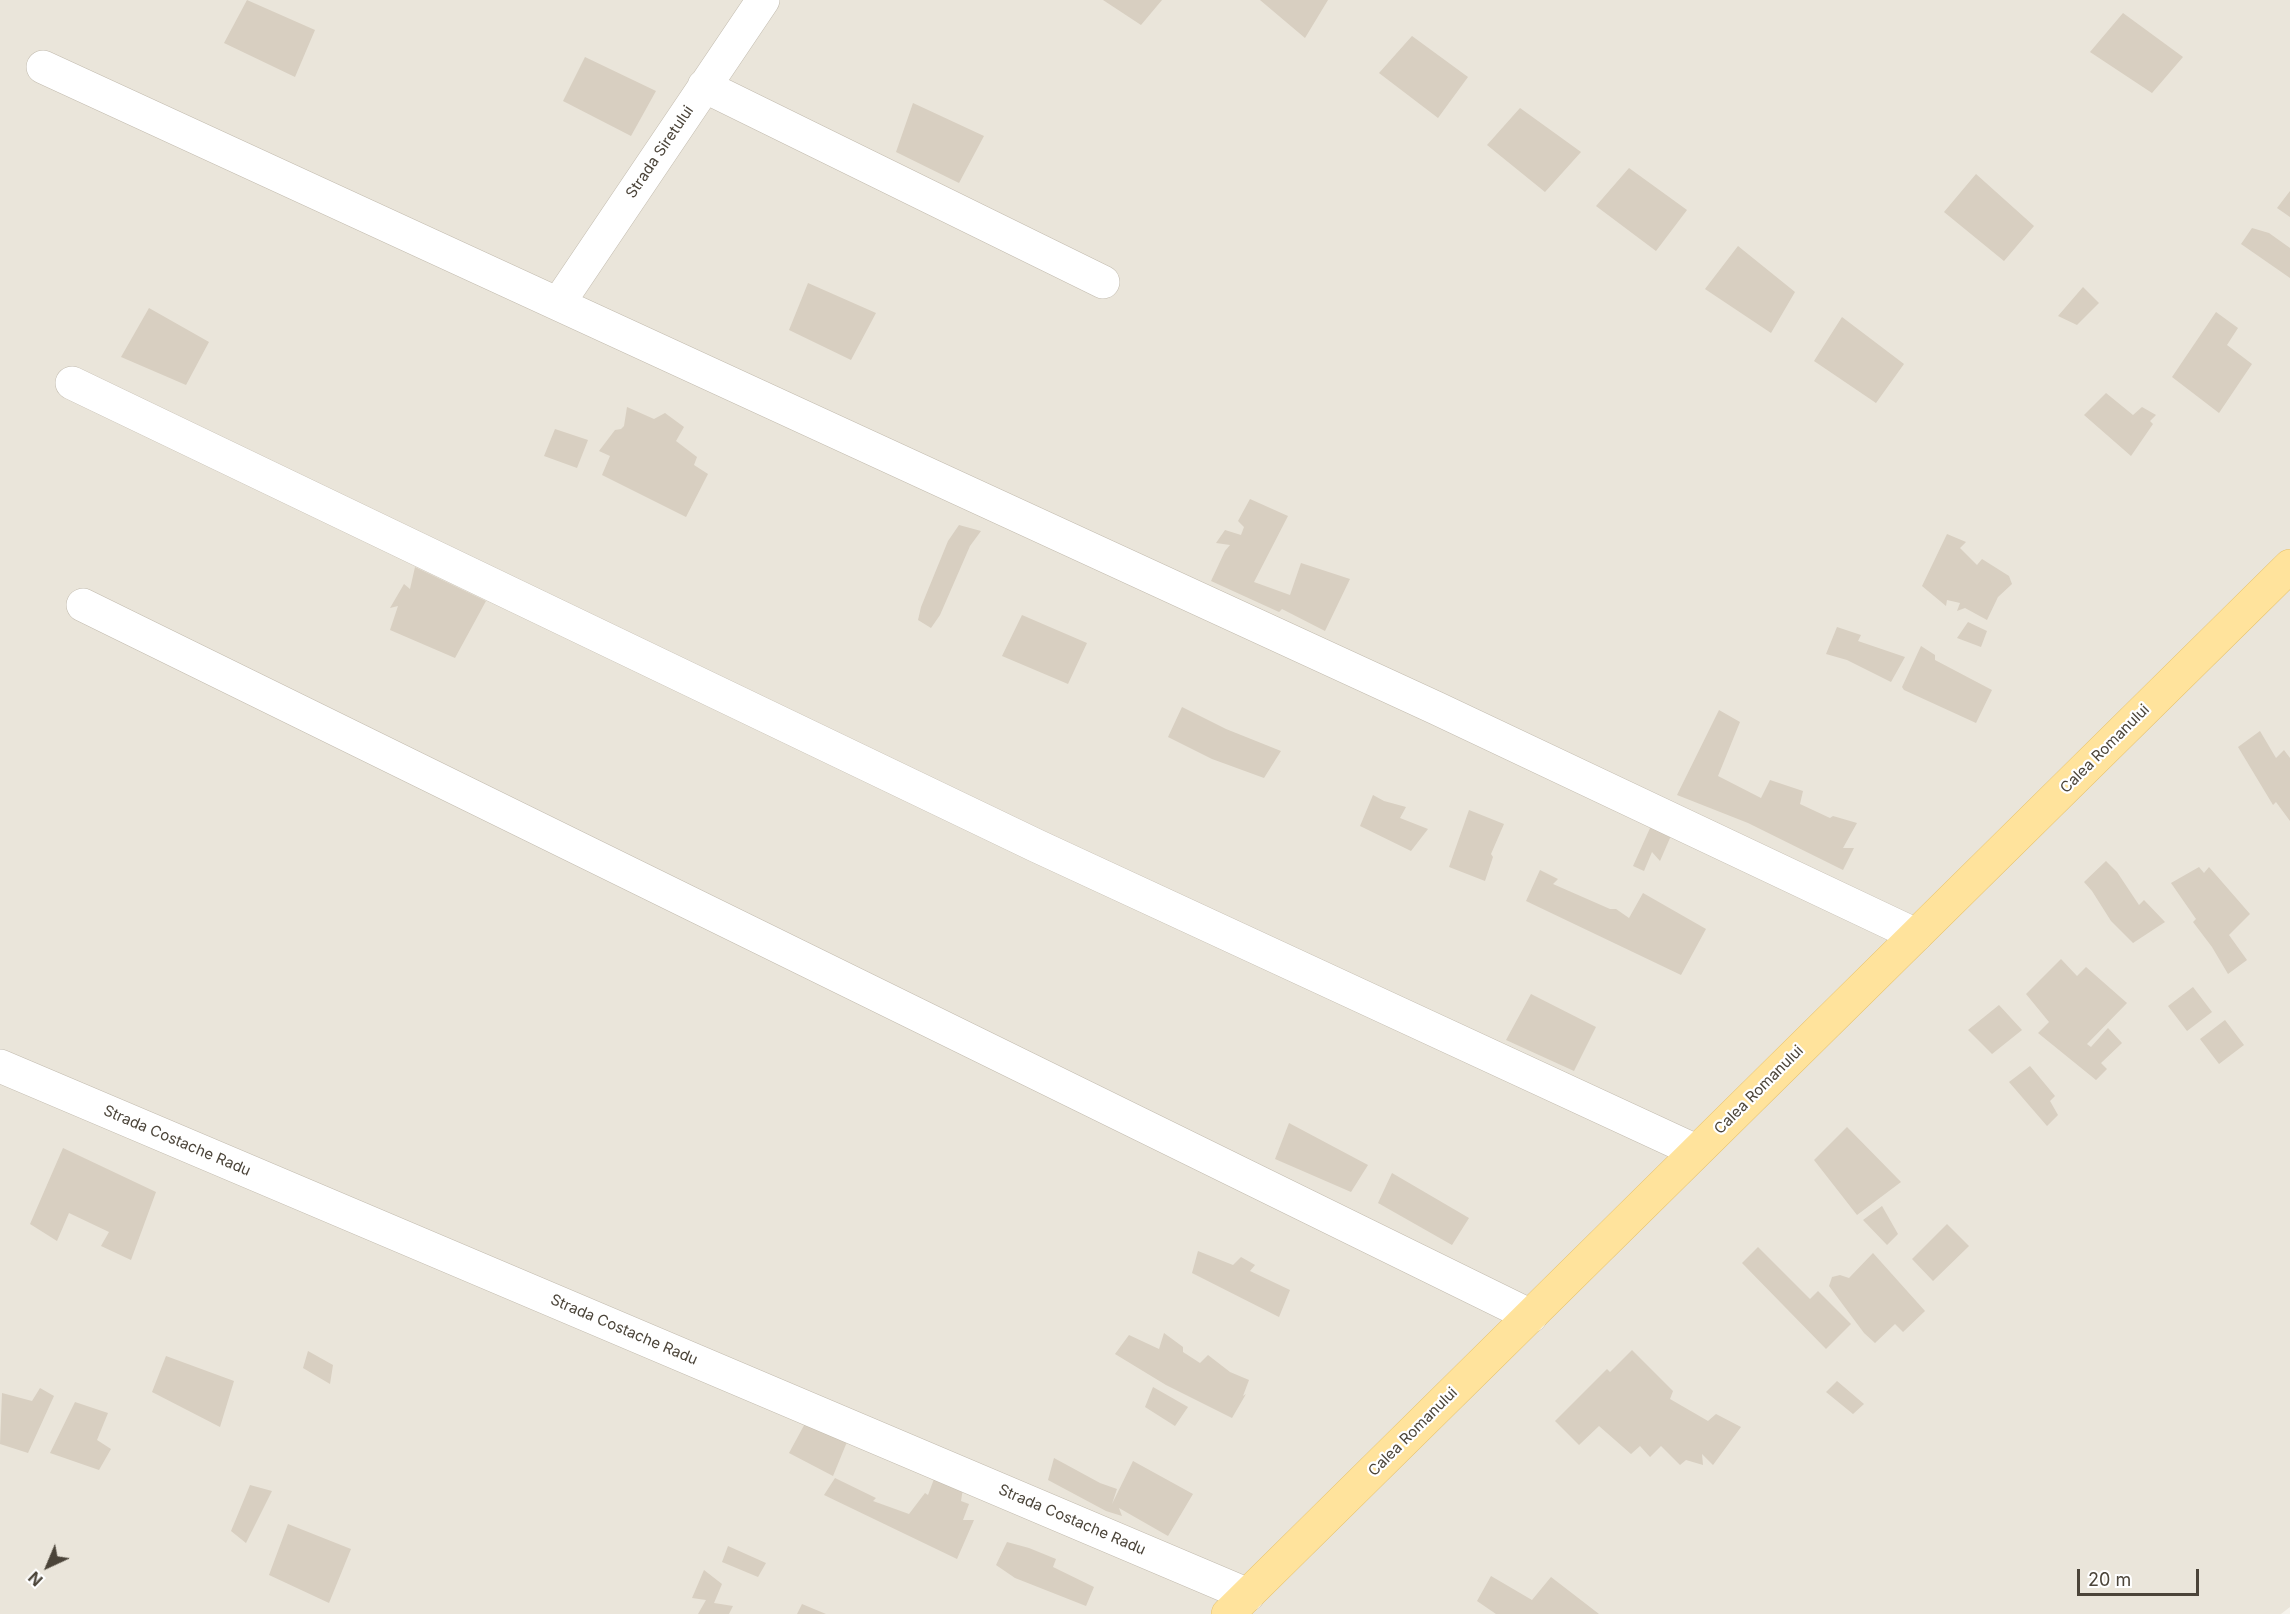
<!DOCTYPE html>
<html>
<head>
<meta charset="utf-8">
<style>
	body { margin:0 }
	#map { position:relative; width:2290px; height:1614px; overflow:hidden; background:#f6f3ec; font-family:Inter,sans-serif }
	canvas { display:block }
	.north { position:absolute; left:18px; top:1536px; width:60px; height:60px; -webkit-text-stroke:4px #fff; paint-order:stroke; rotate:224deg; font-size:16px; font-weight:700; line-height:24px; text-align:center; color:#4b4439 }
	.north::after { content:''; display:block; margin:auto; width:21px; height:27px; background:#4b4439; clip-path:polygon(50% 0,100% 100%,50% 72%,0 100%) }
	.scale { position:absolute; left:2077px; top:1569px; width:122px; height:27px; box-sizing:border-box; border:3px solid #4b4439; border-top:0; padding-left:8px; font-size:18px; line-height:21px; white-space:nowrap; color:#4b4439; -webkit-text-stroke:4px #fff; paint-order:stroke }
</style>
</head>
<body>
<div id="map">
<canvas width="2290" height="1614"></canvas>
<div class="north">N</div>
<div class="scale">20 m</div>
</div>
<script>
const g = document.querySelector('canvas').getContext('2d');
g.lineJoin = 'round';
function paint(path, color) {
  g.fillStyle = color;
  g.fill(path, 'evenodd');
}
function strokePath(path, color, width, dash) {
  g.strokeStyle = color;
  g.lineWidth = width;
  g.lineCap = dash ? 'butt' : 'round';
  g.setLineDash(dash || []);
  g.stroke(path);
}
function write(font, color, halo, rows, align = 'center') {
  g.font = font + ' Inter,sans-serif';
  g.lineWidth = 4.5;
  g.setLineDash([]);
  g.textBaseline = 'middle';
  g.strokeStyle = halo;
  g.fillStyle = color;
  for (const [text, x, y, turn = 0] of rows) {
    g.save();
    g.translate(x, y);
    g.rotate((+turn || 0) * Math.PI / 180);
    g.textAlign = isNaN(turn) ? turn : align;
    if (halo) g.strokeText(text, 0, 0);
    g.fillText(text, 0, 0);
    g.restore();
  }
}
paint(new Path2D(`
	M 0,0 L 2290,0 L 2290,1607 L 2281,1614 L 0,1614 Z`), '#eae5da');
paint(new Path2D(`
	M 247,0 L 315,30 L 295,77 L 224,43 Z
	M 1103,0 L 1162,0 L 1141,25 Z
	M 1260,0 L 1328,0 L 1305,38 Z
	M 2123,13 L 2183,57 L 2152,93 L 2090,52 Z
	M 1412,36 L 1468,77 L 1438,118 L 1379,73 Z
	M 585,57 L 656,91 L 631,136 L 563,101 Z
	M 913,103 L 984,136 L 959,183 L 896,152 Z
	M 1520,108 L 1581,152 L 1545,192 L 1487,145 Z
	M 1629,168 L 1687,210 L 1656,251 L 1596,206 Z
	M 1976,174 L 2034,226 L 2004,261 L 1944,212 Z
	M 2290,191 L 2290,217 L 2277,208 Z
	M 2252,228 L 2269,233 L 2290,248 L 2290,278 L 2241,244 Z
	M 1738,246 L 1795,292 L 1771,333 L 1705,289 Z
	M 808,283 L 876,313 L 851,360 L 789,330 Z
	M 2083,287 L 2099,303 L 2077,325 L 2058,316 Z
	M 149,308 L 209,342 L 186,385 L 121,357 Z
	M 2216,312 L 2238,328 L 2227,345 L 2252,364 L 2219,413 L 2172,377 Z
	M 1842,317 L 1904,364 L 1876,403 L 1814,361 Z
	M 2106,393 L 2133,415 L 2142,407 L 2156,415 L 2150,421 L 2153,424 L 2131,456 L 2084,415 Z
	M 627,407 L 654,419 L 665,413 L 684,427 L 676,441 L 697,457 L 694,465 L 708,474 L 686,517 L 602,475 L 610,456 L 599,451 L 615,430 L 621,429 L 624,426 Z
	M 555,429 L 588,440 L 577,468 L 544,456 Z
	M 1250,499 L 1288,516 L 1254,582 L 1290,595 L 1301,563 L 1350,579 L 1325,631 L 1282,609 L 1279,612 L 1211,581 L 1225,551 L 1230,545 L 1216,543 L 1225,530 L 1241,535 L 1244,527 L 1238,521 Z
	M 959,525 L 981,531 L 970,546 L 940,615 L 931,628 L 918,620 L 921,607 L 948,541 Z
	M 1947,534 L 1966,542 L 1960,548 L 1977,565 L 1982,559 L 2009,576 L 2012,584 L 1998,597 L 1987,620 L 1965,608 L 1957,611 L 1960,603 L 1947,600 L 1946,606 L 1922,586 Z
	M 415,567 L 486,601 L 455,658 L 390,630 L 398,606 L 390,608 L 404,584 L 410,589 Z
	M 1022,615 L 1087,643 L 1068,684 L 1002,656 Z
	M 1968,622 L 1987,631 L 1981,647 L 1957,638 Z
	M 1837,627 L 1861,635 L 1858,641 L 1905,657 L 1891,682 L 1847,660 L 1826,654 Z
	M 1921,646 L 1935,655 L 1935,660 L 1992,690 L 1976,723 L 1904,690 L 1902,687 Z
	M 1182,707 L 1226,729 L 1281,751 L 1264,778 L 1212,759 L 1168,737 Z
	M 1719,710 L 1740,722 L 1718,776 L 1761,798 L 1770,780 L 1803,791 L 1800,804 L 1830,818 L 1833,816 L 1857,823 L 1843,848 L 1854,848 L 1843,870 L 1748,823 L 1677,795 Z
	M 2260,731 L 2276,758 L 2284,750 L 2290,758 L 2290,821 L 2276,802 L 2273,805 L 2238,747 Z
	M 1373,795 L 1384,801 L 1406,807 L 1400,818 L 1428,829 L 1411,851 L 1360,826 Z
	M 1469,810 L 1504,824 L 1491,854 L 1493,857 L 1485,881 L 1449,867 Z
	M 1655,817 L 1677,822 L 1660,861 L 1652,852 L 1644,871 L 1633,866 Z
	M 2106,861 L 2117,872 L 2139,905 L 2144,900 L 2165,922 L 2133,943 L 2111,921 L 2092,891 L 2084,882 Z
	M 2199,867 L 2204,873 L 2209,867 L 2250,914 L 2229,935 L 2247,960 L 2228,974 L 2212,947 L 2193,922 L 2196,919 L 2171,883 Z
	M 1540,870 L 1558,879 L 1553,884 L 1610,909 L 1616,909 L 1629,918 L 1643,893 L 1706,929 L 1681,975 L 1526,901 Z
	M 2061,959 L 2077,976 L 2086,967 L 2127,1003 L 2087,1044 L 2091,1047 L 2108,1028 L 2122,1043 L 2101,1063 L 2107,1069 L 2096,1080 L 2038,1033 L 2049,1022 L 2026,994 Z
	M 2193,987 L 2212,1012 L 2187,1031 L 2168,1006 Z
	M 1531,994 L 1596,1027 L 1574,1071 L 1506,1040 Z
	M 1999,1005 L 2022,1030 L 1992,1054 L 1968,1030 Z
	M 2225,1020 L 2244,1045 L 2219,1064 L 2200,1039 Z
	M 2030,1066 L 2055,1096 L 2050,1101 L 2058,1115 L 2047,1126 L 2009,1082 Z
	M 1289,1123 L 1368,1165 L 1351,1192 L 1275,1159 Z
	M 1847,1127 L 1901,1182 L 1857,1215 L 1814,1160 Z
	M 63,1148 L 156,1192 L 131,1260 L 101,1246 L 109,1232 L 69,1213 L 57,1241 L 30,1224 Z
	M 1392,1173 L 1469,1218 L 1452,1245 L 1378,1203 Z
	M 1882,1206 L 1898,1234 L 1887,1245 L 1863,1220 Z
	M 1947,1224 L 1969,1246 L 1933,1281 L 1912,1259 Z
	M 1758,1247 L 1810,1299 L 1818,1291 L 1851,1324 L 1826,1349 L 1742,1263 Z
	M 1198,1251 L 1233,1265 L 1241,1257 L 1255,1265 L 1250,1271 L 1290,1290 L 1279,1317 L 1192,1273 Z
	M 1873,1253 L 1925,1311 L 1903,1332 L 1895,1324 L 1875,1343 L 1864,1333 L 1829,1286 L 1832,1277 L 1840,1275 L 1849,1278 Z
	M 1164,1333 L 1183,1347 L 1183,1352 L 1200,1363 L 1208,1355 L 1230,1372 L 1249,1380 L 1243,1396 L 1246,1394 L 1232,1418 L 1166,1385 L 1115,1354 L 1129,1335 L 1159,1349 Z
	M 1632,1350 L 1673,1391 L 1670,1399 L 1708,1421 L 1716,1414 L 1741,1427 L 1713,1465 L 1702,1454 L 1703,1465 L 1686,1460 L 1680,1465 L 1661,1446 L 1650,1457 L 1640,1446 L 1631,1454 L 1599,1426 L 1579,1445 L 1555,1421 L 1607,1369 L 1610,1372 Z
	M 308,1351 L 333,1365 L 330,1384 L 303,1368 Z
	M 166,1356 L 234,1381 L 220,1427 L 152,1392 Z
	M 1837,1381 L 1864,1404 L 1853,1414 L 1826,1392 Z
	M 1153,1387 L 1188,1407 L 1175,1426 L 1145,1407 Z
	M 40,1388 L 54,1396 L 28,1453 L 0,1444 L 2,1393 L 32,1401 Z
	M 75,1402 L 108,1413 L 97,1440 L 111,1449 L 99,1470 L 50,1453 Z
	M 808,1418 L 849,1437 L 833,1476 L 789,1453 Z
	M 1054,1458 L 1100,1483 L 1117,1489 L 1112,1504 L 1133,1461 L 1193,1494 L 1168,1536 L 1119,1508 L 1122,1516 L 1106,1511 L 1048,1480 Z
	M 937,1471 L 964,1482 L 961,1501 L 969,1504 L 963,1520 L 974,1520 L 957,1559 L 824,1495 L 835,1478 L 876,1498 L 873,1501 L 909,1514 L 925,1493 L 928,1495 Z
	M 250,1485 L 272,1491 L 246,1543 L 231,1531 Z
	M 288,1524 L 351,1549 L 329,1603 L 269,1575 Z
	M 1007,1542 L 1029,1548 L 1056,1559 L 1053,1567 L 1094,1587 L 1086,1606 L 1015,1578 L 996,1565 Z
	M 728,1546 L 766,1563 L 758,1577 L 722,1562 Z
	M 704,1570 L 722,1584 L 714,1603 L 733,1606 L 729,1614 L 698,1614 L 706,1600 L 692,1598 Z
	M 1491,1576 L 1532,1600 L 1551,1577 L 1599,1614 L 1496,1614 L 1477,1601 Z
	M 802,1604 L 826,1614 L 797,1614 Z`), '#d8cfc1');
const minor = new Path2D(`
	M 43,67 L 1436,708 L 1916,935
	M 704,86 L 1103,282
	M 558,304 L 763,0
	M 72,383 L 1037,846 L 1696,1151
	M 83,605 L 1531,1316
	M 0,1066 L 1248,1595`);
const primary = new Path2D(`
	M 1228,1614 L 2290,566`);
strokePath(minor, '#c2bbae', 34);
strokePath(primary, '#e6c16a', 34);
strokePath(minor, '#fff', 33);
strokePath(primary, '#ffe39c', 33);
write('15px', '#4b4439', '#fff', [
	["Strada Siretului",660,152,-56],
	["Calea Romanului",2105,749,-45],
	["Calea Romanului",1759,1090,-45],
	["Strada Costache Radu",177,1141,23],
	["Strada Costache Radu",624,1330,23],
	["Calea Romanului",1413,1432,-45],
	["Strada Costache Radu",1072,1520,23]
]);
</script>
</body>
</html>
